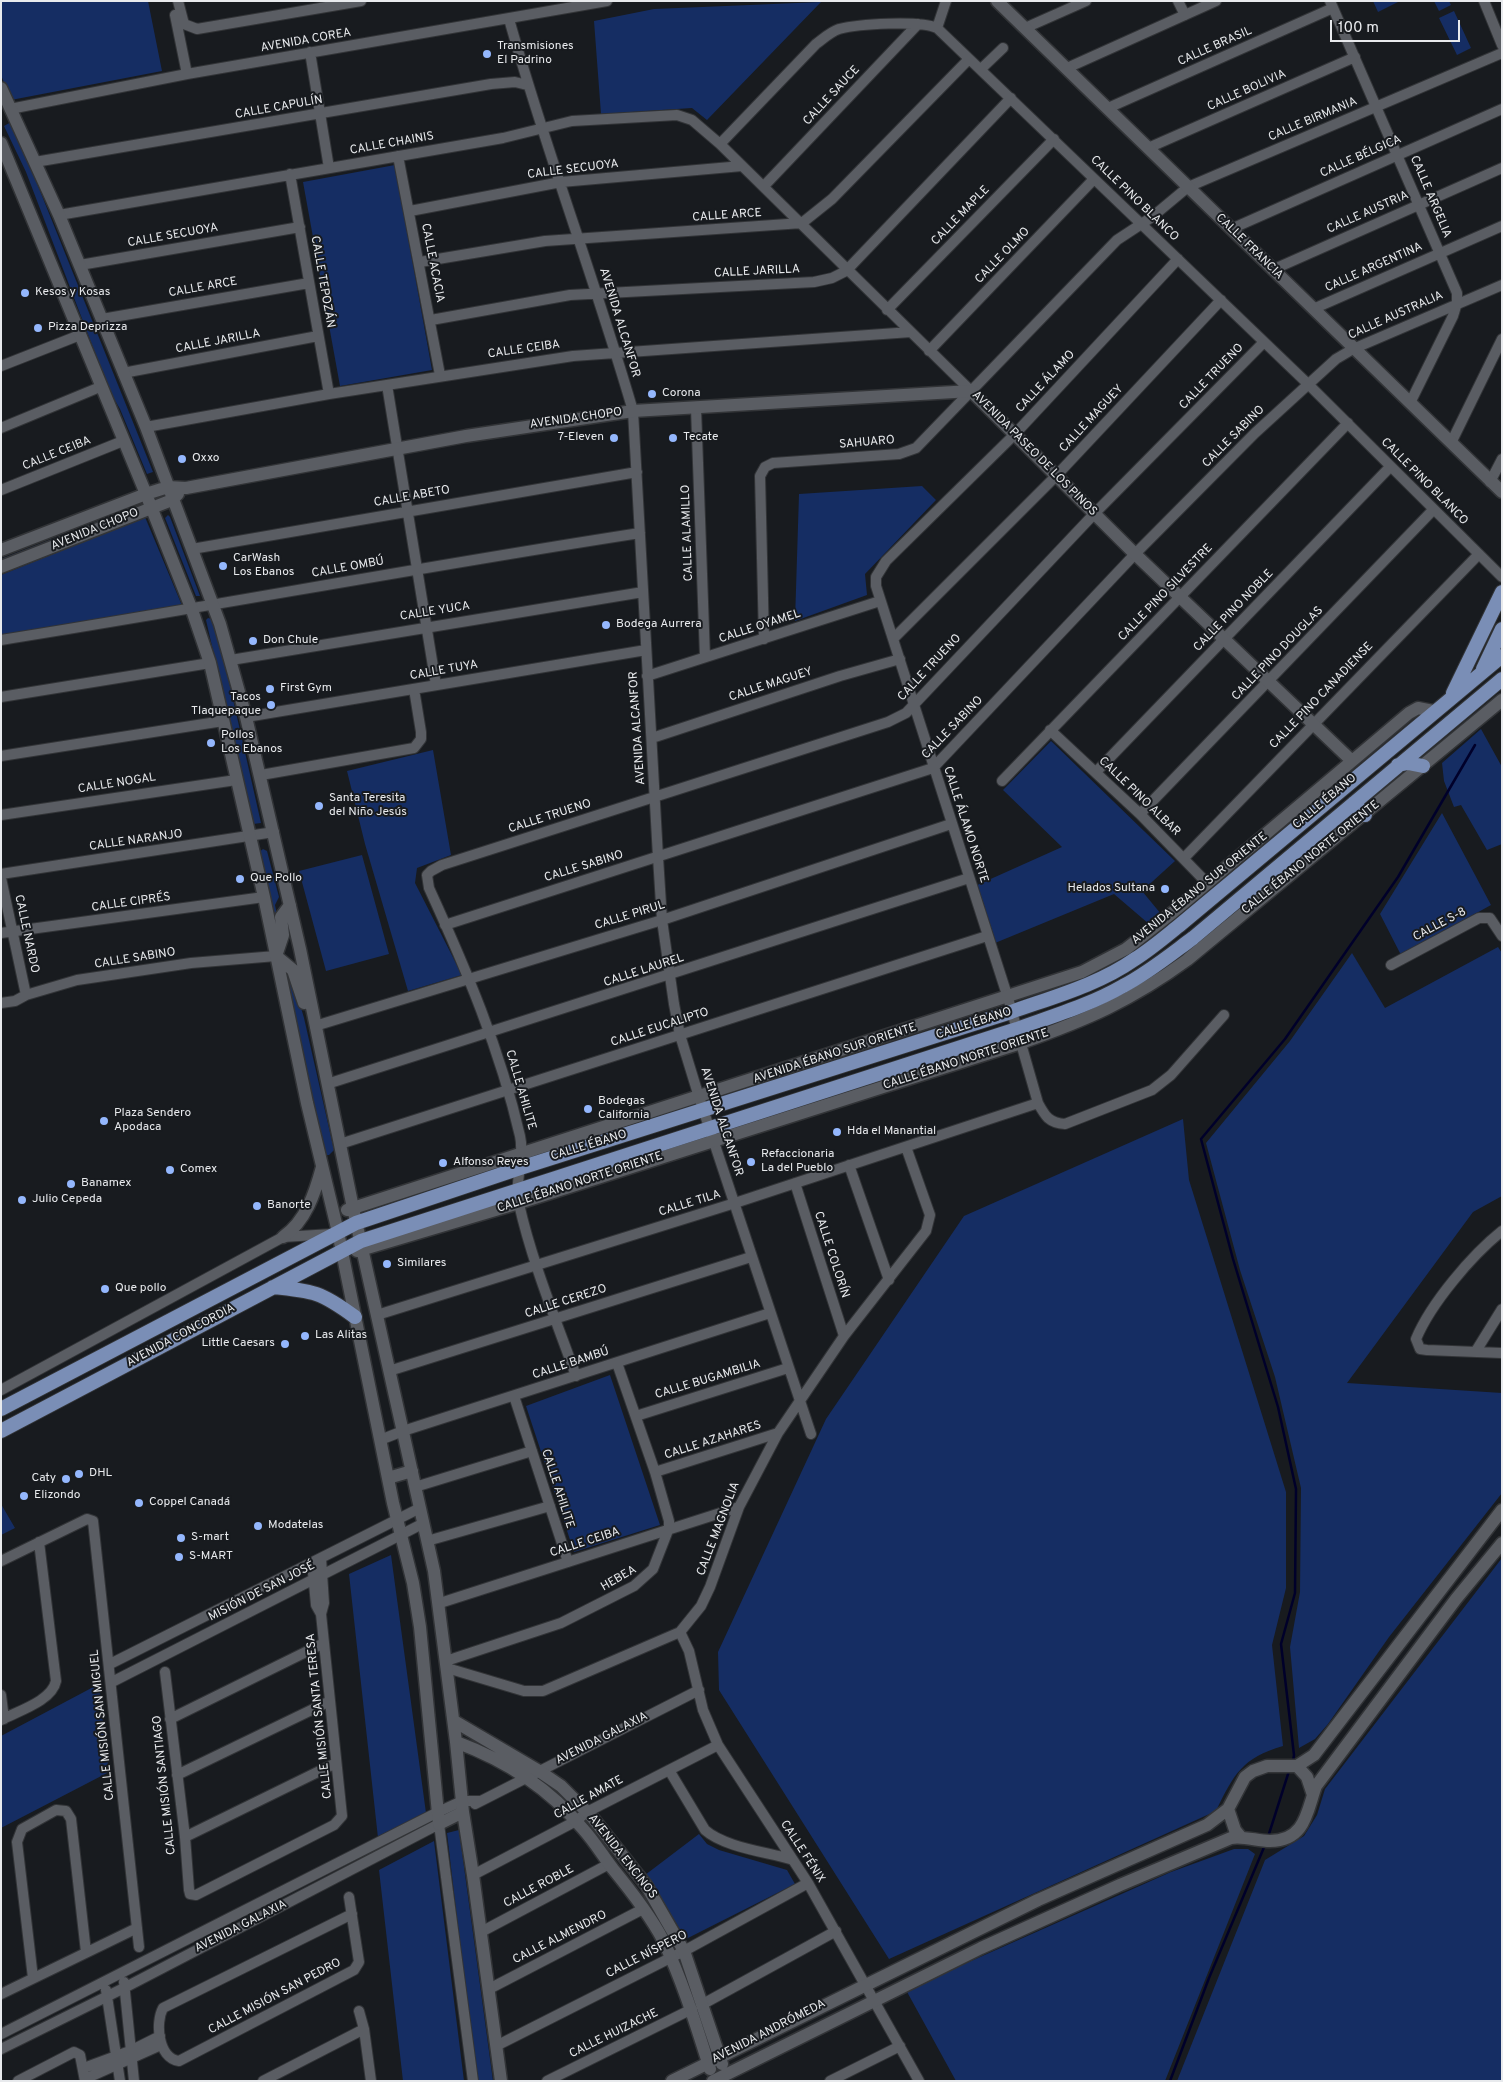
<!DOCTYPE html>
<html>
<head>
<meta charset="utf-8">
<style>
	body { margin:0 }
	#map { position:relative; width:1503px; height:2082px; overflow:hidden; background:#181b1f; font-family:Overpass,sans-serif }
	canvas { display:block }
	.frame { position:absolute; inset:0; border:2px solid #e8eaed; pointer-events:none }
	.scale { position:absolute; left:1330px; top:20px; width:130px; height:22px; box-sizing:border-box; border:2px solid #e8eaed; border-top:0; padding-left:6px; font-size:15px; line-height:18px; white-space:nowrap; color:#e8eaed; -webkit-text-stroke:4px #181b1f; paint-order:stroke }
</style>
</head>
<body>
<div id="map">
<canvas width="1503" height="2082"></canvas>
<div class="frame"></div>
<div class="scale">100 m</div>
</div>
<script>
const g = document.querySelector('canvas').getContext('2d');
g.lineJoin = 'round';
function paint(path, color) {
  g.fillStyle = color;
  g.fill(path, 'evenodd');
}
function strokePath(path, color, width, dash) {
  g.strokeStyle = color;
  g.lineWidth = width;
  g.lineCap = dash ? 'butt' : 'round';
  g.setLineDash(dash || []);
  g.stroke(path);
}
function write(font, color, halo, rows, align = 'center') {
  g.font = font + ' Overpass,sans-serif';
  g.lineWidth = 4;
  g.setLineDash([]);
  g.textBaseline = 'middle';
  g.strokeStyle = halo;
  g.fillStyle = color;
  for (const [text, x, y, turn = 0] of rows) {
    g.save();
    g.translate(x, y);
    g.rotate((+turn || 0) * Math.PI / 180);
    g.textAlign = isNaN(turn) ? turn : align;
    if (halo) g.strokeText(text, 0, 0);
    g.fillText(text, 0, 0);
    g.restore();
  }
}
paint(new Path2D(`
	M 1,1 L 148,1 L 162,71 L 11,100 L 1,75 Z
	M 1373,1 L 1400,1 L 1378,12 Z
	M 1434,1 L 1449,1 L 1451,5 L 1439,11 Z
	M 821,2 L 707,120 L 692,108 L 601,114 L 594,21 L 654,9 Z
	M 1454,11 L 1471,48 L 1457,55 L 1439,18 Z
	M 11,122 L 34,176 L 153,472 L 147,474 L 120,409 L 110,392 L 26,172 L 4,126 Z
	M 395,165 L 432,370 L 340,386 L 303,182 Z
	M 922,486 L 936,500 L 865,574 L 867,595 L 795,621 L 799,494 Z
	M 132,508 L 134,511 L 1,565 L 1,559 Z
	M 168,515 L 170,517 L 200,596 L 196,596 L 165,518 Z
	M 145,517 L 183,608 L 1,636 L 1,575 Z
	M 208,618 L 212,619 L 225,664 L 261,823 L 253,824 L 206,620 Z
	M 1481,729 L 1502,767 L 1502,844 L 1487,850 L 1461,805 L 1454,807 L 1444,781 L 1442,763 Z
	M 1051,741 L 1175,861 L 1142,891 L 1161,914 L 1149,924 L 1114,894 L 995,943 L 975,886 L 1062,847 L 1003,790 Z
	M 433,750 L 451,855 L 417,868 L 415,883 L 462,975 L 408,991 L 365,844 L 347,771 Z
	M 1442,813 L 1491,905 L 1401,955 L 1380,914 Z
	M 263,849 L 267,851 L 279,897 L 275,905 L 281,934 L 278,937 L 258,853 Z
	M 362,855 L 389,954 L 326,971 L 299,871 Z
	M 1498,947 L 1502,953 L 1502,1196 L 1473,1212 L 1347,1383 L 1502,1393 L 1502,1493 L 1389,1637 L 1328,1724 L 1315,1739 L 1299,1748 L 1290,1647 L 1300,1592 L 1301,1488 L 1275,1377 L 1240,1270 L 1206,1143 L 1290,1041 L 1352,953 L 1385,1008 Z
	M 282,967 L 289,967 L 304,1018 L 334,1150 L 329,1155 L 326,1155 Z
	M 1183,1119 L 1189,1180 L 1286,1492 L 1286,1588 L 1272,1645 L 1283,1746 C 1242,1758 1234,1774 1216,1811 L 889,1959 L 719,1690 L 718,1652 L 826,1419 L 964,1216 Z
	M 610,1375 L 660,1525 L 574,1552 L 526,1406 Z
	M 1,1504 L 15,1528 L 1,1535 Z
	M 391,1555 L 426,1813 L 378,1838 L 349,1574 Z
	M 1502,1558 L 1502,2081 L 1177,2081 L 1265,1860 L 1304,1836 L 1317,1815 L 1325,1789 Z
	M 99,1684 L 109,1772 L 1,1828 L 1,1736 Z
	M 459,1830 L 493,2081 L 476,2081 L 447,1833 Z
	M 699,1834 L 707,1844 L 719,1850 L 787,1870 L 795,1884 L 686,1939 L 645,1875 Z
	M 434,1841 L 464,2081 L 403,2081 L 379,1870 Z
	M 1234,1849 L 1248,1849 L 1255,1854 L 1165,2081 L 956,2081 L 906,1990 L 1171,1872 Z`), '#152d63');
strokePath(new Path2D(`
	M 1293,1761 L 1294,1755 L 1281,1644 L 1295,1593 L 1296,1489 L 1278,1407 L 1233,1259 L 1201,1139 L 1285,1039 L 1398,877 L 1475,745
	M 1268,1837 L 1289,1771
	M 1170,2081 L 1209,1978 L 1265,1845`), '#00002a', 2.5);
const minor = new Path2D(`
	M 178,1 L 184,24 L 197,29 L 361,1
	M 1178,1 L 1185,15
	M 1330,1 L 1457,293 L 1457,303 L 1453,316 L 1410,403
	M 1484,1 L 1502,45
	M 175,15 L 187,74
	M 509,19 C 546,151 595,280 633,411 L 658,857 L 662,920 L 674,1004 L 680,1035 L 699,1097 L 811,1434
	M 937,28 L 946,1
	M 1025,28 L 1086,1
	M 310,52 L 329,168
	M 1067,68 L 1216,1
	M 981,69 L 1003,48
	M 1108,108 L 1333,8
	M 10,109 L 187,74 L 607,1
	M 720,144 L 816,44 C 823,39 830,32 839,29 C 858,24 920,20 937,28 L 1308,384 L 1502,577
	M 1148,148 L 1355,57
	M 398,156 L 440,375
	M 35,162 L 491,84 L 515,82 L 527,85
	M 290,174 L 329,394
	M 764,186 L 918,24
	M 410,211 L 561,182 L 742,166
	M 59,215 L 503,138 L 572,121 L 677,115 L 692,120 L 720,144 L 971,391
	M 1231,229 L 1502,109
	M 1178,259 L 1014,435 L 886,561 L 876,577 L 876,586 L 1008,998 L 1038,1103 C 1045,1116 1049,1123 1065,1124 L 1152,1090 L 1171,1075 L 1224,1015
	M 420,262 L 545,241 L 802,223 L 832,199 L 969,59
	M 80,265 L 300,227
	M 1272,270 L 1502,168
	M 1313,309 L 1502,226
	M 887,310 L 1054,139
	M 102,319 L 309,283
	M 431,320 L 570,295 L 814,282 L 832,278 L 846,271 L 1011,98
	M 929,351 L 1094,179
	M 1,366 L 80,335
	M 123,373 L 318,336
	M 387,385 L 436,685
	M 696,408 L 705,657
	M 146,427 L 329,394 L 573,356 L 911,332
	M 1,428 L 100,387
	M 1451,443 L 1502,339
	M 1490,482 L 1502,459
	M 1,490 L 123,441
	M 192,549 L 637,472
	M 894,638 L 1056,476 L 1221,300
	M 764,639 L 760,476 L 765,467 L 773,463 L 899,454 L 916,448 L 1117,240 L 1152,217 L 1188,187 L 1502,53
	M 1,640 C 214,606 426,566 640,533
	M 231,660 L 643,592
	M 647,676 L 880,601
	M 1,697 L 210,663
	M 246,717 L 646,650
	M 1050,730 L 1140,814 L 1208,884
	M 652,738 L 840,676 L 900,659
	M 1,756 L 223,721
	M 1096,772 L 1390,467
	M 261,775 L 414,748 L 421,739 L 421,732 L 414,689
	M 1002,781 L 1348,423
	M 1140,814 L 1433,510
	M 1,815 L 236,780
	M 1184,858 L 1479,554
	M 1,874 L 274,832
	M 1,878 L 26,995
	M 445,925 L 933,768 L 1135,554 L 1255,433 L 1336,359 L 1353,349 L 1502,285
	M 1,933 L 264,897
	M 1391,965 L 1479,918 L 1490,918 L 1502,936
	M 1,1003 L 15,1001 L 26,995 L 77,980 L 191,963 L 276,956
	M 315,1026 L 662,920 L 951,824
	M 327,1084 L 969,878
	M 340,1144 L 987,936
	M 849,1165 L 889,1280
	M 795,1183 L 844,1336
	M 1502,1231 C 1472,1255 1431,1303 1416,1339 L 1420,1349 L 1427,1350 L 1502,1353
	M 377,1315 L 735,1203 L 1038,1103
	M 1476,1351 L 1502,1309
	M 389,1371 L 751,1257
	M 576,1376 C 556,1320 532,1262 519,1204 C 514,1181 525,1158 520,1136 C 500,1049 466,969 429,888 L 427,875 L 431,871 L 442,865 L 860,731 L 888,722 L 906,713 L 1094,514 L 1264,342
	M 1,1390 L 283,1237 L 332,1234
	M 514,1396 L 568,1562
	M 636,1416 L 788,1368
	M 380,1440 L 403,1431 L 770,1313
	M 655,1472 L 778,1433
	M 415,1487 L 532,1451
	M 427,1541 L 550,1506
	M 1,1561 L 87,1519 L 93,1521 L 139,1947
	M 312,1562 L 316,1605 L 321,1614
	M 440,1603 L 739,1507
	M 680,1632 L 689,1651 L 703,1710 L 718,1745 L 808,1883 L 919,2081
	M 446,1661 L 561,1623 L 634,1586 L 653,1569 L 669,1528 L 669,1521 L 655,1472 L 617,1363
	M 110,1664 L 420,1508
	M 447,1668 L 524,1691 L 543,1691 L 680,1632 L 701,1606 L 710,1587 L 739,1507 L 778,1433 L 844,1336 L 926,1231 L 930,1215 L 906,1147
	M 165,1672 L 185,1837 L 189,1890 L 190,1894 L 196,1895 L 334,1825 L 342,1816 L 321,1614 L 324,1603 L 321,1558
	M 112,1682 L 424,1523
	M 1,1695 L 4,1719
	M 170,1719 L 324,1643
	M 1,1720 C 18,1711 52,1701 56,1681 L 39,1542
	M 669,1770 L 705,1830 C 724,1847 766,1852 790,1859
	M 177,1775 L 330,1701
	M 475,1804 L 699,1690
	M 185,1837 L 336,1763
	M 473,1875 L 576,1821 L 587,1812 L 718,1745
	M 349,1897 L 359,1962 L 354,1970 L 179,2061 C 158,2058 155,2023 163,2008 L 352,1914
	M 481,1932 L 609,1864
	M 33,1978 L 17,1842 L 22,1829 L 56,1810 L 66,1811 L 71,1819 L 86,1952
	M 124,1982 L 134,2081
	M 489,1989 L 643,1909
	M 106,1990 L 120,2081
	M 1,1994 L 137,1928
	M 703,2004 L 836,1931
	M 359,2011 L 364,2029 L 371,2081
	M 1,2034 L 438,1812 L 462,1801 L 479,1801
	M 496,2046 L 684,1951 L 808,1883
	M 1,2049 L 124,1988 L 439,1824 L 473,2081
	M 84,2068 L 130,2051 L 160,2036
	M 85,2079 L 161,2045
	M 18,2081 L 74,2052 L 80,2055 L 85,2081
	M 263,2081 L 364,2029
	M 547,2081 L 692,2009
	M 830,2081 L 900,2046`);
const tertiary = new Path2D(`
	M 997,1 L 1502,492
	M 1,88 L 59,215 L 146,427 L 220,624 L 246,717 L 300,949 L 353,1208 L 434,1571 L 456,1742 L 463,1812 L 473,1875 L 501,2081
	M 1,143 L 146,494 L 192,610 L 210,663 L 264,897 L 307,1103 L 338,1232 L 393,1503 L 413,1583 L 420,1627 L 439,1824 L 463,1812
	M 1,550 L 146,494 L 168,487 L 186,488 L 466,436 L 633,411 L 971,391 L 1135,554 L 1352,761
	M 1,567 L 172,500 L 178,494
	M 290,905 L 281,917 L 283,935 L 276,956 L 293,970 L 304,1003
	M 347,1210 L 1082,972 L 1126,949 L 1172,913 L 1409,713 L 1418,708 L 1433,711
	M 283,1237 C 306,1221 315,1193 322,1167
	M 357,1251 L 519,1203 L 1021,1043 C 1086,1020 1131,1001 1187,960 L 1502,700
	M 388,1478 L 412,1471
	M 454,1721 L 539,1771 L 561,1786 L 592,1817 L 646,1885 L 684,1951 L 722,2064
	M 456,1742 C 505,1760 549,1788 583,1829 C 594,1841 603,1856 613,1869 C 631,1891 650,1915 663,1940 C 683,1982 696,2025 710,2069
	M 1297,1766 L 1307,1777 L 1313,1795
	M 1228,1809 L 1235,1830 L 1240,1836
	M 672,2081 L 1038,1900 L 1207,1825 L 1228,1809 L 1245,1777 L 1253,1771 L 1267,1766 L 1297,1766 L 1314,1755 L 1502,1510
	M 713,2081 L 981,1948 L 1120,1885 L 1231,1838 C 1245,1836 1257,1841 1270,1841 C 1306,1841 1307,1810 1316,1786 L 1456,1599 L 1502,1543`);
const primary = new Path2D(`
	M 1483,669 L 1502,629
	M 1453,693 L 1502,592
	M 1398,765 L 1408,763 L 1423,766
	M 1354,803 L 1365,815
	M 273,1287 C 314,1291 321,1292 355,1317
	M 1,1409 L 356,1223 L 520,1168 L 1011,1012 C 1053,997 1098,985 1135,959 C 1151,949 1166,936 1181,924 L 1502,656
	M 1,1431 L 361,1241 L 1017,1029 C 1053,1016 1090,1005 1123,986 C 1148,973 1170,955 1193,938 L 1502,679`);
strokePath(minor, '#323437', 12);
strokePath(tertiary, '#323437', 15);
strokePath(primary, '#323437', 16);
strokePath(minor, '#5a5d63', 10);
strokePath(tertiary, '#5a5d63', 12);
strokePath(primary, '#7a8eb6', 14);
for (const [x, y, r, color] of [
	[487,54,5,"#94b7fd"],
	[25,293,5,"#94b7fd"],
	[38,328,5,"#94b7fd"],
	[652,394,5,"#94b7fd"],
	[614,438,5,"#94b7fd"],
	[673,438,5,"#94b7fd"],
	[182,459,5,"#94b7fd"],
	[223,566,5,"#94b7fd"],
	[606,625,5,"#94b7fd"],
	[253,641,5,"#94b7fd"],
	[270,689,5,"#94b7fd"],
	[271,705,5,"#94b7fd"],
	[211,743,5,"#94b7fd"],
	[319,806,5,"#94b7fd"],
	[240,879,5,"#94b7fd"],
	[1165,889,5,"#94b7fd"],
	[588,1109,5,"#94b7fd"],
	[104,1121,5,"#94b7fd"],
	[837,1132,5,"#94b7fd"],
	[751,1162,5,"#94b7fd"],
	[443,1163,5,"#94b7fd"],
	[170,1170,5,"#94b7fd"],
	[71,1184,5,"#94b7fd"],
	[22,1200,5,"#94b7fd"],
	[257,1206,5,"#94b7fd"],
	[387,1264,5,"#94b7fd"],
	[105,1289,5,"#94b7fd"],
	[305,1336,5,"#94b7fd"],
	[285,1344,5,"#94b7fd"],
	[79,1474,5,"#94b7fd"],
	[66,1479,5,"#94b7fd"],
	[24,1496,5,"#94b7fd"],
	[139,1503,5,"#94b7fd"],
	[258,1526,5,"#94b7fd"],
	[181,1538,5,"#94b7fd"],
	[179,1557,5,"#94b7fd"]
]) {
  const dot = new Path2D();
  dot.arc(x, y, r, 0, 2 * Math.PI);
  g.fillStyle = color;
  g.fill(dot);
  strokePath(dot, '#181b1f', 2);
}
write('12px', '#e8eaed', '#181b1f', [
	["AVENIDA COREA",306,41,-10],
	["CALLE BRASIL",1215,47,-24],
	["CALLE BOLIVIA",1247,91,-24],
	["CALLE SAUCE",832,96,-47],
	["CALLE CAPULÍN",279,108,-10],
	["CALLE BIRMANIA",1313,120,-23],
	["CALLE CHAINIS",392,144,-10],
	["CALLE BÉLGICA",1361,157,-24],
	["CALLE SECUOYA",573,170,-7],
	["CALLE ARGELIA",1430,197,67],
	["CALLE PINO BLANCO",1134,199,44],
	["CALLE AUSTRIA",1368,213,-24],
	["CALLE ARCE",727,216,-4],
	["CALLE MAPLE",961,216,-46],
	["CALLE SECUOYA",173,236,-10],
	["CALLE FRANCIA",1249,247,44],
	["CALLE OLMO",1003,256,-46],
	["CALLE ACACIA",432,263,79],
	["CALLE ARGENTINA",1374,268,-24],
	["CALLE JARILLA",757,272,-3],
	["CALLE TEPOZÁN",322,282,80],
	["CALLE ARCE",203,288,-10],
	["CALLE AUSTRALIA",1396,316,-24],
	["AVENIDA ALCANFOR",619,323,73],
	["CALLE JARILLA",218,342,-11],
	["CALLE CEIBA",524,350,-8],
	["CALLE TRUENO",1212,377,-46],
	["CALLE ÁLAMO",1046,382,-47],
	["AVENIDA CHOPO",576,419,-8],
	["CALLE MAGUEY",1092,419,-47],
	["CALLE SABINO",1234,437,-45],
	["SAHUARO",867,443,-5],
	["CALLE CEIBA",57,454,-22],
	["AVENIDA PASEO DE LOS PINOS",1034,454,45],
	["CALLE PINO BLANCO",1424,482,45],
	["CALLE ABETO",412,497,-10],
	["AVENIDA CHOPO",95,530,-22],
	["CALLE ALAMILLO",688,533,-92],
	["CALLE OMBÚ",348,568,-10],
	["CALLE PINO SILVESTRE",1166,593,-46],
	["CALLE PINO NOBLE",1234,611,-46],
	["CALLE YUCA",435,612,-9],
	["CALLE OYAMEL",760,627,-18],
	["CALLE PINO DOUGLAS",1278,654,-46],
	["CALLE TRUENO",930,668,-47],
	["CALLE TUYA",444,671,-10],
	["CALLE MAGUEY",771,685,-18],
	["CALLE PINO CANADIENSE",1322,696,-46],
	["AVENIDA ALCANFOR",638,728,-94],
	["CALLE SABINO",953,728,-46],
	["CALLE NOGAL",117,784,-9],
	["CALLE PINO ALBAR",1139,797,44],
	["CALLE ÉBANO",1325,802,-40],
	["CALLE TRUENO",550,817,-18],
	["CALLE ÁLAMO NORTE",965,825,72],
	["CALLE NARANJO",136,841,-8],
	["CALLE ÉBANO NORTE ORIENTE",1311,858,-39],
	["CALLE SABINO",584,867,-17],
	["AVENIDA ÉBANO SUR ORIENTE",1200,889,-39],
	["CALLE CIPRÉS",131,903,-8],
	["CALLE PIRUL",630,916,-17],
	["CALLE S-8",1440,925,-28],
	["CALLE NARDO",26,934,78],
	["CALLE SABINO",135,959,-9],
	["CALLE LAUREL",644,971,-18],
	["CALLE ÉBANO",974,1024,-18],
	["CALLE EUCALIPTO",660,1028,-18],
	["AVENIDA ÉBANO SUR ORIENTE",835,1054,-18],
	["CALLE ÉBANO NORTE ORIENTE",966,1060,-18],
	["CALLE AHILITE",520,1090,74],
	["AVENIDA ALCANFOR",721,1122,72],
	["CALLE ÉBANO",589,1146,-17],
	["CALLE ÉBANO NORTE ORIENTE",580,1183,-18],
	["CALLE TILA",690,1204,-17],
	["CALLE COLORÍN",831,1255,72],
	["CALLE CEREZO",566,1302,-18],
	["AVENIDA CONCORDIA",181,1336,-28],
	["CALLE BAMBÚ",571,1364,-18],
	["CALLE BUGAMBILIA",708,1380,-17],
	["CALLE AZAHARES",713,1441,-18],
	["CALLE AHILITE",557,1489,72],
	["CALLE MAGNOLIA",719,1529,-69],
	["CALLE CEIBA",585,1543,-18],
	["HEBEA",619,1579,-30],
	["MISIÓN DE SAN JOSÉ",262,1592,-27],
	["CALLE MISIÓN SANTA TERESA",320,1716,-96],
	["CALLE MISIÓN SAN MIGUEL",103,1725,-96],
	["AVENIDA GALAXIA",602,1739,-27],
	["CALLE MISIÓN SANTIAGO",165,1785,-96],
	["CALLE AMATE",589,1798,-29],
	["CALLE FÉNIX",802,1852,57],
	["AVENIDA ENCINOS",622,1857,52],
	["CALLE ROBLE",539,1887,-28],
	["AVENIDA GALAXIA",241,1927,-27],
	["CALLE ALMENDRO",560,1938,-27],
	["CALLE NÍSPERO",647,1955,-27],
	["CALLE MISIÓN SAN PEDRO",275,1997,-28],
	["AVENIDA ANDRÓMEDA",769,2032,-27],
	["CALLE HUIZACHE",614,2034,-26]
]);
write('12px', '#e8eaed', '#181b1f', [
	["Transmisiones",497,47],
	["El Padrino",497,61],
	["Kesos y Kosas",35,293],
	["Pizza Deprizza",48,328],
	["Corona",662,394],
	["7-Eleven",604,438,"right"],
	["Tecate",683,438],
	["Oxxo",192,459],
	["CarWash",233,559],
	["Los Ebanos",233,573],
	["Bodega Aurrera",616,625],
	["Don Chule",263,641],
	["First Gym",280,689],
	["Tacos",261,698,"right"],
	["Tlaquepaque",261,712,"right"],
	["Pollos",221,736],
	["Los Ebanos",221,750],
	["Santa Teresita",329,799],
	["del Niño Jesús",329,813],
	["Que Pollo",250,879],
	["Helados Sultana",1155,889,"right"],
	["Bodegas",598,1102],
	["California",598,1116],
	["Plaza Sendero",114,1114],
	["Apodaca",114,1128],
	["Hda el Manantial",847,1132],
	["Refaccionaria",761,1155],
	["La del Pueblo",761,1169],
	["Alfonso Reyes",453,1163],
	["Comex",180,1170],
	["Banamex",81,1184],
	["Julio Cepeda",32,1200],
	["Banorte",267,1206],
	["Similares",397,1264],
	["Que pollo",115,1289],
	["Las Alitas",315,1336],
	["Little Caesars",275,1344,"right"],
	["DHL",89,1474],
	["Caty",56,1479,"right"],
	["Elizondo",34,1496],
	["Coppel Canadá",149,1503],
	["Modatelas",268,1526],
	["S-mart",191,1538],
	["S-MART",189,1557]
], 'left');
</script>
</body>
</html>
